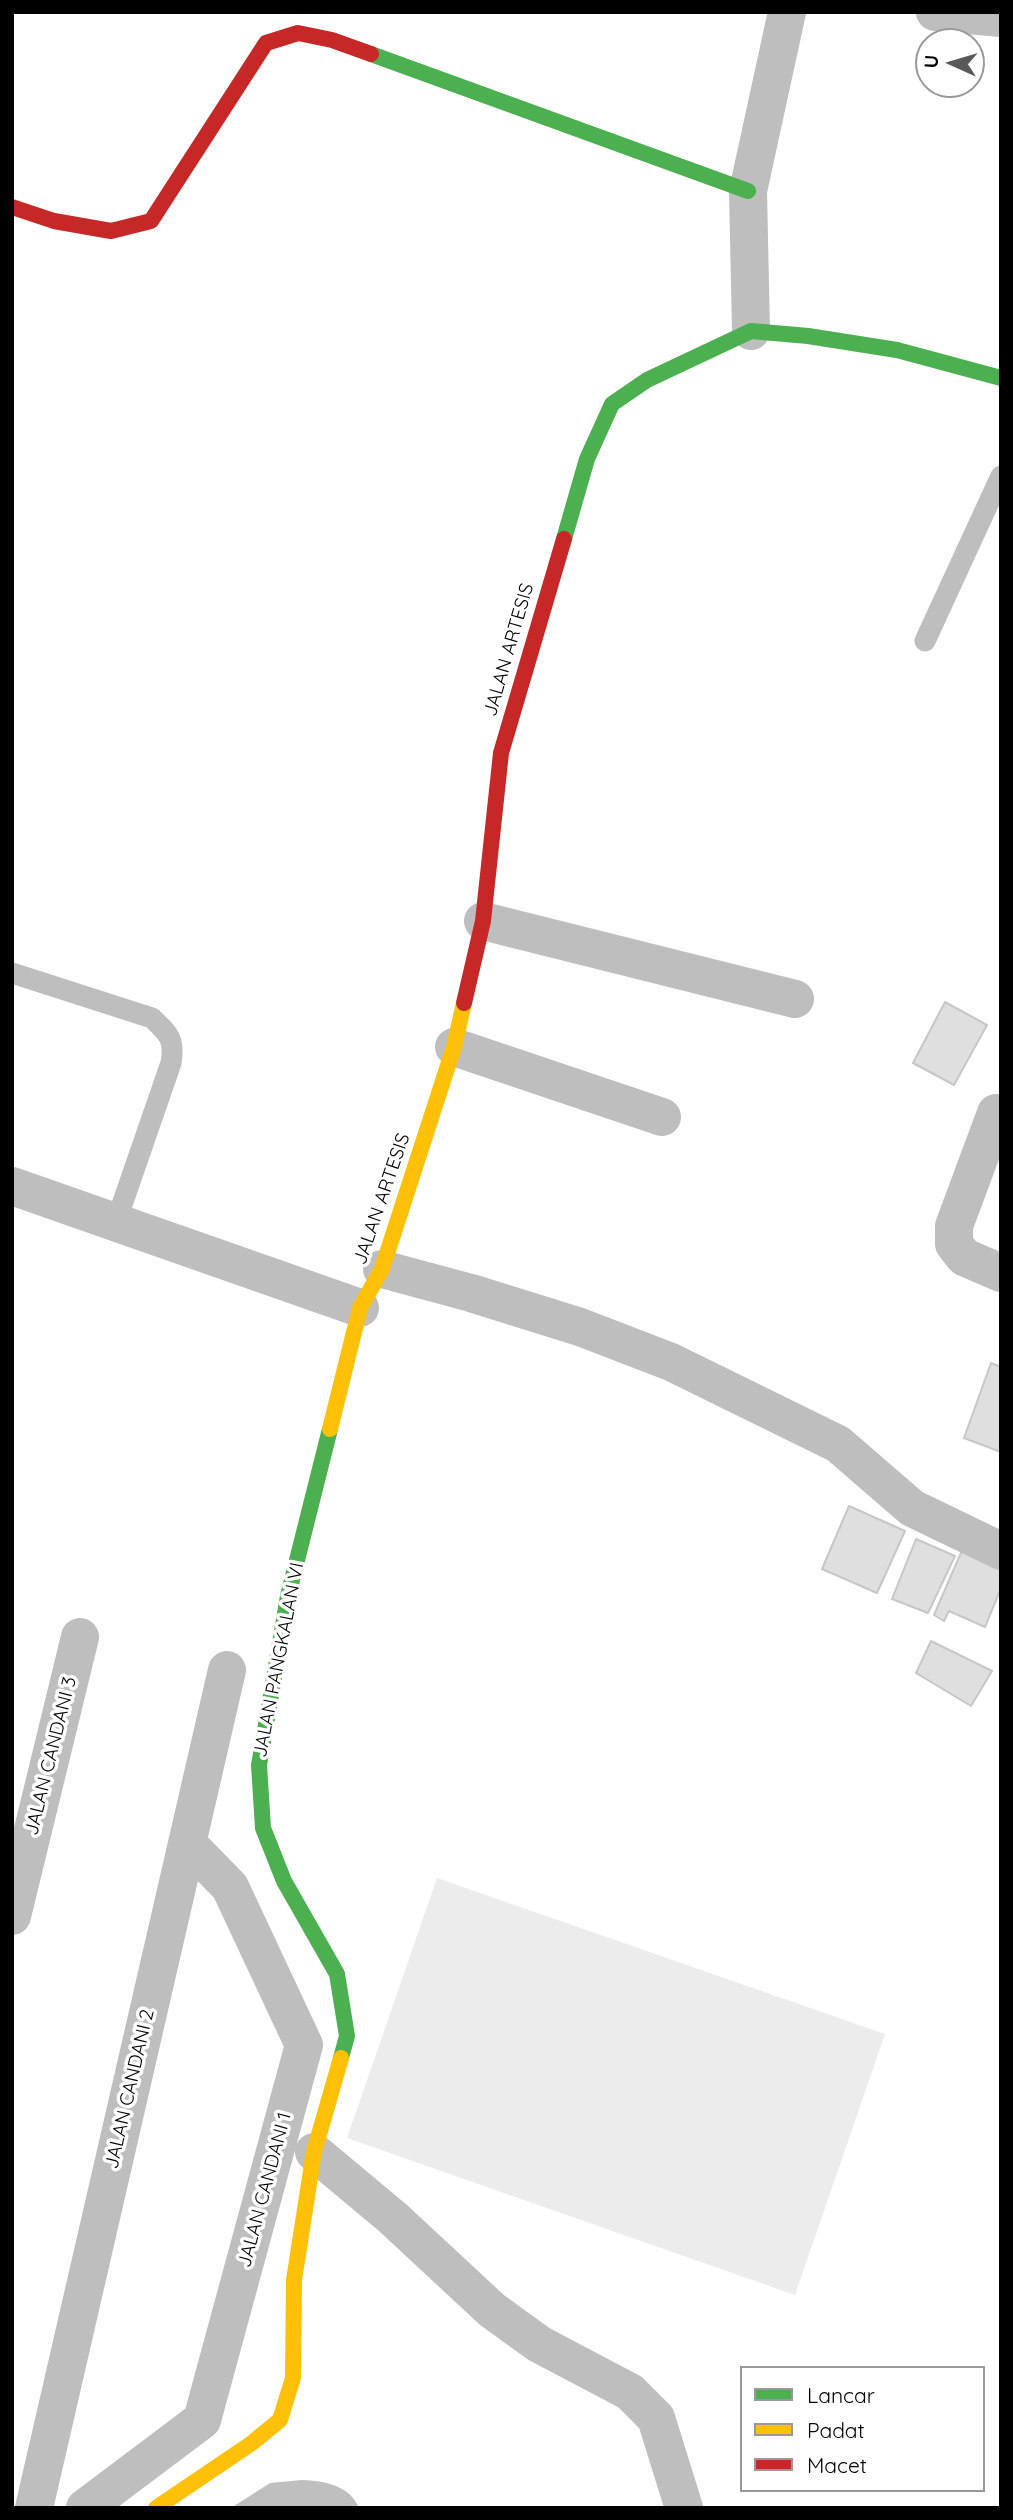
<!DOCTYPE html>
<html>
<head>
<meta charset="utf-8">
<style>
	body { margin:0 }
	#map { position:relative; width:1013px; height:2520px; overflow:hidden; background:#fff; font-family:Quicksand,sans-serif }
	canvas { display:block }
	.frame { position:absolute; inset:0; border:14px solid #000; pointer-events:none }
	.legend { position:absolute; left:740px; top:2366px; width:245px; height:126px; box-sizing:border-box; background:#fff; border:2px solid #999; margin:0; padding:9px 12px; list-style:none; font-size:21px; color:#000 }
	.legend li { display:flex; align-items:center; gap:14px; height:35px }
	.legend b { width:35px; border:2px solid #999 }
	.north { position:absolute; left:915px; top:28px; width:70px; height:70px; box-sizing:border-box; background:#fff; border:2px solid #999; border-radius:50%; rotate:274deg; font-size:19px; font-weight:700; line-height:28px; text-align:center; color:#000 }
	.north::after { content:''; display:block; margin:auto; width:24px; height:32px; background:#595959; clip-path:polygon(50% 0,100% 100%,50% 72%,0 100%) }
</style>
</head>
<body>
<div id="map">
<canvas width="1013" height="2520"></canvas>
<div class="frame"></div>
<ul class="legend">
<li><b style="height:9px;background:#4caf50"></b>Lancar</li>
<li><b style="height:9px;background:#ffc107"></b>Padat</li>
<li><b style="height:9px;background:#c62828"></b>Macet</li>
</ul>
<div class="north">U</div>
</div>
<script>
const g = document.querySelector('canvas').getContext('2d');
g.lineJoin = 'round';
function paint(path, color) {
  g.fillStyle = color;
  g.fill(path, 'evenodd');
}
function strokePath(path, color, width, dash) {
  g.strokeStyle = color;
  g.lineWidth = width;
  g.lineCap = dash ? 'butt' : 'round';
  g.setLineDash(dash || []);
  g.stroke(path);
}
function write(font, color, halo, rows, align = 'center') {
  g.font = font + ' Quicksand,sans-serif';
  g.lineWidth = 7;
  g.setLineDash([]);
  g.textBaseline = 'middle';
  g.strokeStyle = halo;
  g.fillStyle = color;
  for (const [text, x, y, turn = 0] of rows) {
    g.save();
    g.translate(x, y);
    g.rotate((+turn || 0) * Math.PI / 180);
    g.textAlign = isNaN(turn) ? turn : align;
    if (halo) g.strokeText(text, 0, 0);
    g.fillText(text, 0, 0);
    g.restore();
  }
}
paint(new Path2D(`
	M 437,1878 L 885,2034 L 795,2295 L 347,2138 Z`), '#ececec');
paint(new Path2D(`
	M 302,2480 C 325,2481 349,2485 359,2508 L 231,2508 L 270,2483 Z`), '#bfbfbf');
const building = new Path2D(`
	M 945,1002 L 987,1025 L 954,1085 L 913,1063 Z
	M 991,1363 L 1001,1367 L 1001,1452 L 964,1438 Z
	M 849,1506 L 905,1531 L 877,1593 L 822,1569 Z
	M 916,1539 L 955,1556 L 928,1613 L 892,1599 Z
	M 963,1548 L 1001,1565 L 1001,1588 L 985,1627 L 949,1611 L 944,1621 L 934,1615 Z
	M 931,1641 L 992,1671 L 971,1706 L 916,1673 Z`);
paint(building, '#dfdfdf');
strokePath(building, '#c7c7c7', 2);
strokePath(new Path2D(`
	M 925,641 L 1001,476
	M 12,973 L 152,1018 C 169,1034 175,1039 171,1063 L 116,1222`), '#bebebe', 21);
strokePath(new Path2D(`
	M 935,12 L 1001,18
	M 751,331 L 748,191 L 787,12
	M 483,921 L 795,999
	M 454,1047 L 662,1117
	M 996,1113 L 954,1226 L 954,1244 L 964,1257 L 1001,1273
	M 12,1186 L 360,1308
	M 382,1269 L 471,1293 L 580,1327 L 671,1362 L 838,1444 L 912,1508 L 1001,1551
	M 12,1916 L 80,1637
	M 314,2152 L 393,2218 L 492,2310 L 539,2344 L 630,2392 L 656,2418 L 684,2508
	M 34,2508 L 227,1670
	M 85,2508 L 202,2420 L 304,2045 L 230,1887 L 187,1843`), '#bebebe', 38);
strokePath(new Path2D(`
	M 371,54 L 748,191
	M 564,539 L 587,459 L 612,404 L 647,380 L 751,331 L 808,336 L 897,350 L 1001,378
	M 330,1429 L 288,1596 L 259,1765 L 263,1828 L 284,1881 L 337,1974 L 347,2036 L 341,2058`), '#4caf50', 16);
strokePath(new Path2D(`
	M 330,1429 L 360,1308 L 382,1269 L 454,1047 L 464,1003
	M 156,2508 L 252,2443 L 280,2420 L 293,2378 L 294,2280 L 314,2152 L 341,2058`), '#ffc107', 16);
strokePath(new Path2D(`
	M 12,207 L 54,221 L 111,231 L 151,221 L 266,43 L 298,33 L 332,40 L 371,54
	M 464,1003 L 483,921 L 501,753 L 564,539`), '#c62828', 16);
write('19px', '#000', '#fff', [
	["JALAN ARTESIS",509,650,-74],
	["JALAN ARTESIS",382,1199,-71],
	["JALAN PANGKALAN VI",279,1660,-79],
	["JALAN CANDANI 3",51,1756,-76],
	["JALAN CANDANI 2",130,2089,-77],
	["JALAN CANDANI 1",265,2190,-75]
]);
</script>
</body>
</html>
